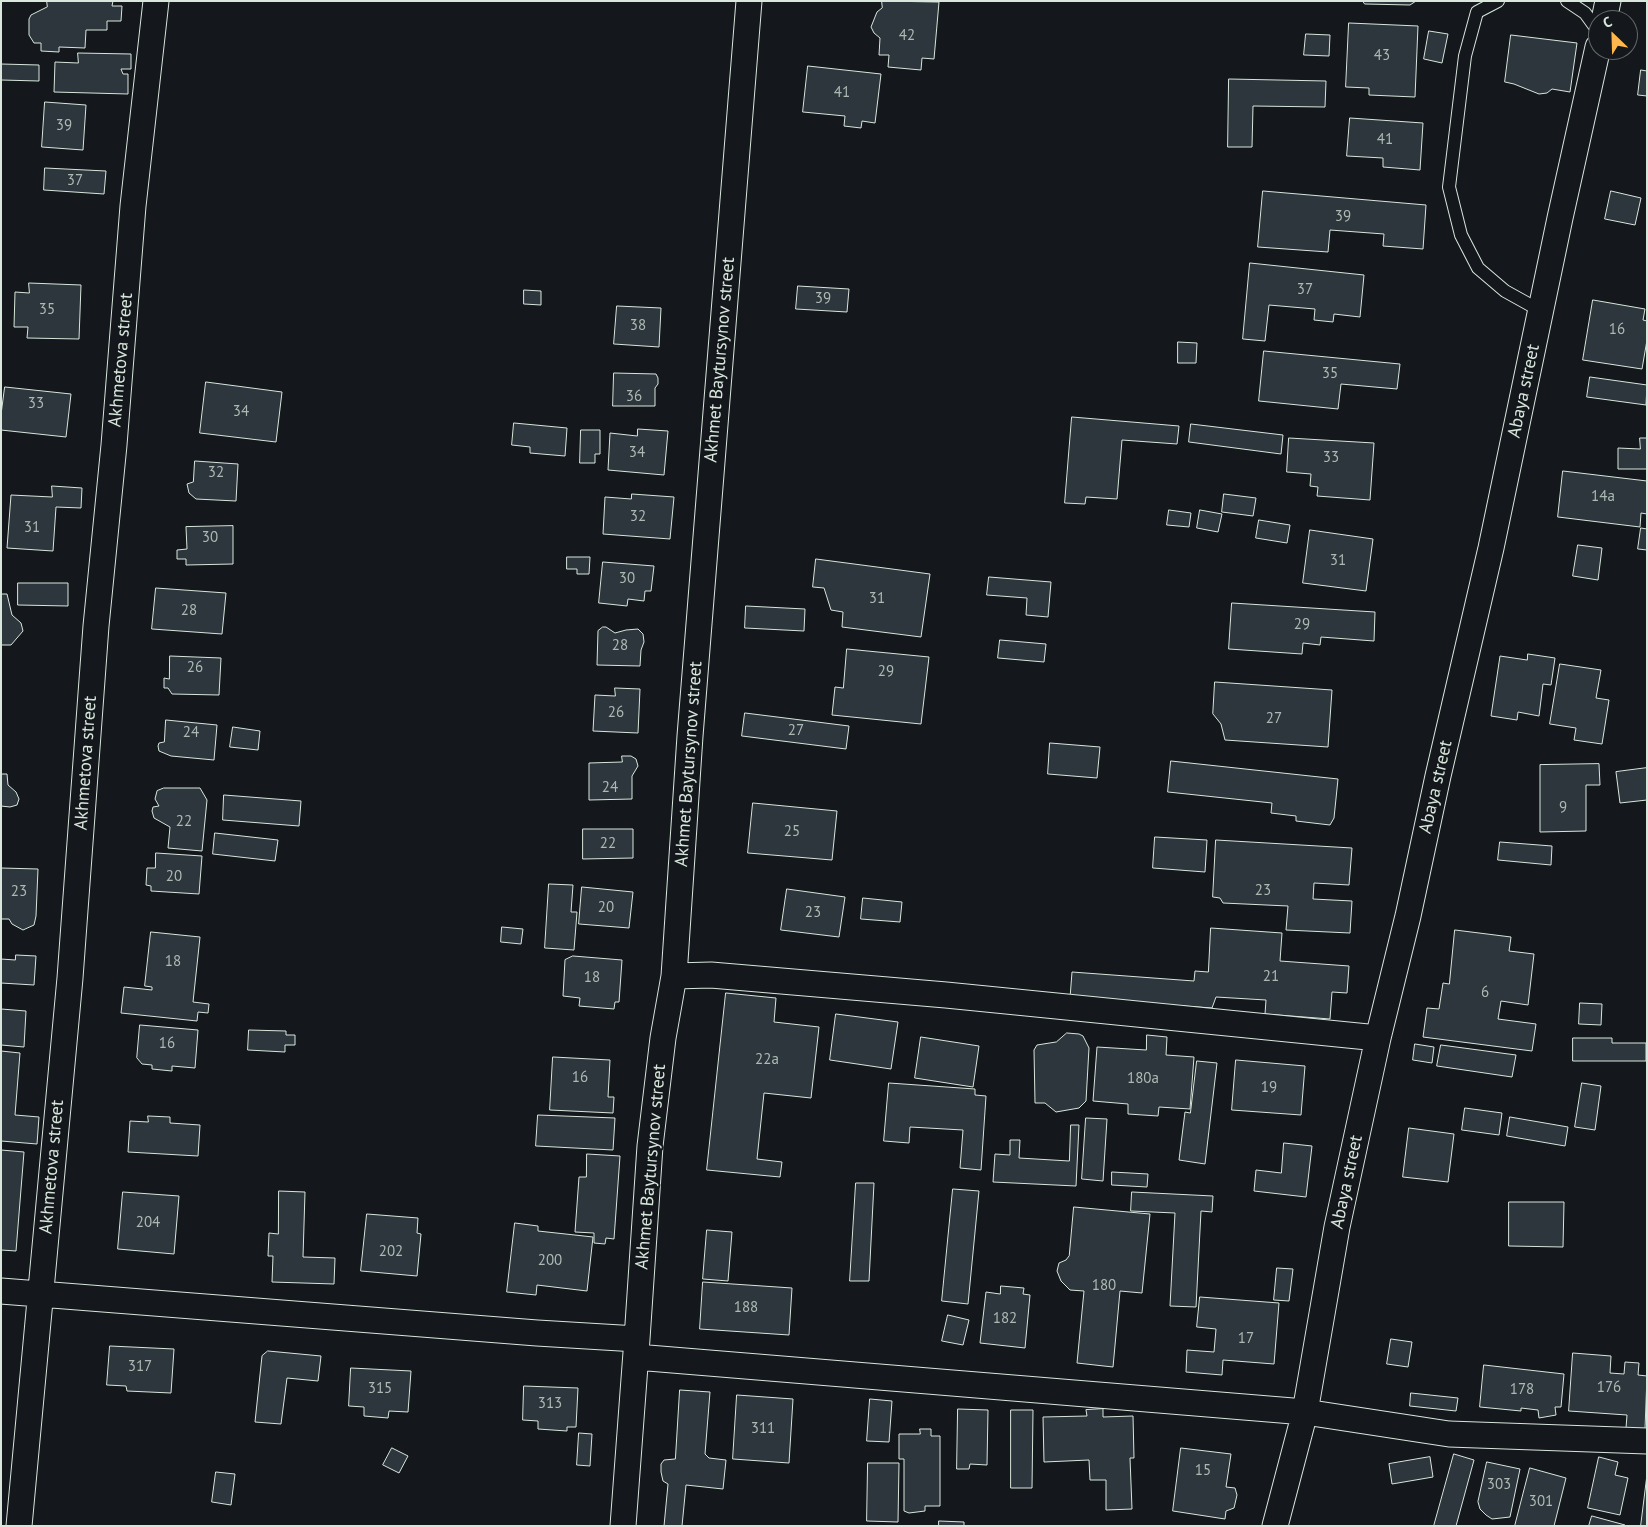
<!DOCTYPE html>
<html>
<head>
<meta charset="utf-8">
<style>
	body { margin:0 }
	#map { position:relative; width:1648px; height:1527px; overflow:hidden; background:#14181c; font-family:"PT Sans",sans-serif }
	canvas { display:block }
	.frame { position:absolute; inset:0; border:2px solid #d8e6dc; pointer-events:none }
	.north { position:absolute; left:1588px; top:10px; width:50px; height:50px; box-sizing:border-box; background:#14181c; border:1px solid #626a69; border-radius:50%; rotate:336deg; font-size:14px; font-weight:700; line-height:20px; text-align:center; color:#d8e6dc }
	.north::after { content:''; display:block; margin:auto; width:18px; height:22px; background:#ffb74d; clip-path:polygon(50% 0,100% 100%,50% 72%,0 100%) }
</style>
</head>
<body>
<div id="map">
<canvas width="1648" height="1527"></canvas>
<div class="frame"></div>
<div class="north">С</div>
</div>
<script>
const g = document.querySelector('canvas').getContext('2d');
g.lineJoin = 'round';
function paint(path, color) {
  g.fillStyle = color;
  g.fill(path, 'evenodd');
}
function strokePath(path, color, width, dash) {
  g.strokeStyle = color;
  g.lineWidth = width;
  g.lineCap = dash ? 'butt' : 'round';
  g.setLineDash(dash || []);
  g.stroke(path);
}
function write(font, color, halo, rows, align = 'center') {
  g.font = font + ' "PT Sans",sans-serif';
  g.lineWidth = 4;
  g.setLineDash([]);
  g.textBaseline = 'middle';
  g.strokeStyle = halo;
  g.fillStyle = color;
  for (const [text, x, y, turn = 0] of rows) {
    g.save();
    g.translate(x, y);
    g.rotate((+turn || 0) * Math.PI / 180);
    g.textAlign = isNaN(turn) ? turn : align;
    if (halo) g.strokeText(text, 0, 0);
    g.fillText(text, 0, 0);
    g.restore();
  }
}
const building = new Path2D(`
	M 47,1 L 113,1 L 112,6 L 122,6 L 121,21 L 107,21 L 107,30 L 86,30 L 85,48 L 59,47 L 59,52 L 41,51 L 41,43 L 34,43 L 29,35 L 29,19 L 31,15 L 47,7 Z
	M 882,1 L 939,2 L 934,59 L 922,58 L 921,70 L 888,67 L 889,55 L 879,55 L 880,38 L 874,33 L 871,27 L 877,12 L 882,8 Z
	M 1363,1 L 1416,1 L 1410,5 L 1365,4 Z
	M 1349,23 L 1418,26 L 1415,97 L 1369,95 L 1369,88 L 1346,87 Z
	M 1429,31 L 1448,34 L 1442,63 L 1424,59 Z
	M 1306,34 L 1330,35 L 1329,56 L 1304,55 Z
	M 1511,35 L 1577,43 L 1570,92 L 1552,89 L 1547,93 L 1539,94 L 1514,84 L 1505,82 Z
	M 78,53 L 131,54 L 131,69 L 121,69 L 123,74 L 128,74 L 128,94 L 54,92 L 55,62 L 78,63 Z
	M 1,64 L 39,65 L 39,81 L 1,80 Z
	M 808,66 L 881,74 L 875,123 L 862,121 L 861,128 L 844,126 L 845,116 L 803,112 Z
	M 1641,70 L 1647,71 L 1647,96 L 1638,95 Z
	M 1229,79 L 1326,81 L 1325,107 L 1253,106 L 1252,147 L 1228,147 Z
	M 45,102 L 86,105 L 83,150 L 42,147 Z
	M 1350,118 L 1423,123 L 1420,170 L 1383,167 L 1383,158 L 1347,156 Z
	M 45,168 L 106,171 L 104,194 L 44,190 Z
	M 1263,191 L 1426,205 L 1423,249 L 1383,246 L 1384,234 L 1330,230 L 1328,252 L 1258,247 Z
	M 1611,191 L 1641,198 L 1635,225 L 1605,219 Z
	M 1250,263 L 1364,275 L 1360,317 L 1334,314 L 1333,322 L 1314,320 L 1315,309 L 1269,305 L 1265,341 L 1243,339 Z
	M 29,283 L 81,285 L 79,339 L 27,338 L 28,327 L 14,327 L 15,292 L 29,293 Z
	M 798,286 L 849,289 L 847,312 L 796,309 Z
	M 524,290 L 541,291 L 541,305 L 524,304 Z
	M 1593,300 L 1645,309 L 1643,320 L 1647,321 L 1647,340 L 1642,369 L 1583,360 Z
	M 617,306 L 661,308 L 659,347 L 614,344 Z
	M 1178,342 L 1197,343 L 1196,363 L 1178,363 Z
	M 1264,351 L 1400,364 L 1397,389 L 1341,384 L 1338,409 L 1259,401 Z
	M 614,373 L 656,374 L 658,378 L 658,384 L 655,388 L 655,406 L 613,406 Z
	M 1590,377 L 1647,385 L 1646,405 L 1587,397 Z
	M 206,382 L 282,392 L 276,442 L 200,433 Z
	M 5,387 L 71,394 L 66,437 L 1,430 L 1,415 Z
	M 1072,417 L 1179,426 L 1177,444 L 1122,440 L 1117,499 L 1086,497 L 1085,504 L 1065,503 Z
	M 514,423 L 567,428 L 565,456 L 530,453 L 530,447 L 512,445 Z
	M 1191,424 L 1283,435 L 1281,454 L 1189,442 Z
	M 638,429 L 668,431 L 664,475 L 608,470 L 610,433 L 637,436 Z
	M 581,430 L 600,430 L 600,454 L 595,454 L 595,463 L 580,463 Z
	M 1289,438 L 1374,443 L 1370,500 L 1317,496 L 1318,487 L 1310,486 L 1311,474 L 1287,472 Z
	M 1640,438 L 1647,438 L 1647,469 L 1618,469 L 1618,448 L 1640,449 Z
	M 195,461 L 238,464 L 236,501 L 196,499 L 189,493 L 187,484 L 193,482 Z
	M 1563,471 L 1647,481 L 1647,514 L 1641,513 L 1640,527 L 1558,517 Z
	M 52,486 L 82,488 L 81,508 L 56,507 L 53,551 L 7,548 L 11,495 L 52,497 Z
	M 632,494 L 674,497 L 670,539 L 603,534 L 605,497 L 631,499 Z
	M 1224,494 L 1256,498 L 1253,516 L 1222,512 Z
	M 1169,510 L 1191,513 L 1189,527 L 1167,525 Z
	M 1200,510 L 1222,514 L 1218,532 L 1197,528 Z
	M 1259,520 L 1290,525 L 1287,543 L 1256,538 Z
	M 233,526 L 233,564 L 186,565 L 186,559 L 177,559 L 177,550 L 187,549 L 186,527 Z
	M 1641,528 L 1647,529 L 1647,550 L 1638,549 Z
	M 1310,530 L 1373,539 L 1366,591 L 1303,583 Z
	M 1578,545 L 1602,548 L 1598,580 L 1573,576 Z
	M 567,557 L 590,557 L 589,574 L 577,574 L 577,569 L 567,569 Z
	M 816,559 L 930,574 L 921,637 L 842,627 L 843,612 L 831,610 L 824,588 L 813,587 Z
	M 603,562 L 654,566 L 651,591 L 645,591 L 644,601 L 628,599 L 627,606 L 599,603 Z
	M 989,577 L 1051,582 L 1048,617 L 1026,615 L 1027,598 L 987,595 Z
	M 18,583 L 68,583 L 68,606 L 18,605 Z
	M 156,588 L 226,593 L 222,634 L 152,629 Z
	M 1,594 L 7,594 L 12,615 L 21,623 L 23,631 L 11,645 L 1,645 Z
	M 1232,603 L 1375,612 L 1374,641 L 1321,637 L 1320,645 L 1303,643 L 1302,654 L 1229,649 Z
	M 746,606 L 805,609 L 804,631 L 745,628 Z
	M 603,627 L 606,627 L 615,633 L 626,630 L 638,629 L 643,634 L 644,642 L 641,650 L 640,666 L 597,665 L 598,631 Z
	M 1000,640 L 1046,644 L 1044,662 L 998,658 Z
	M 847,649 L 929,657 L 921,724 L 832,715 L 835,687 L 843,688 Z
	M 1528,654 L 1555,658 L 1551,685 L 1543,684 L 1539,716 L 1518,712 L 1517,720 L 1491,716 L 1500,656 L 1527,660 Z
	M 170,656 L 221,658 L 219,695 L 172,694 L 168,688 L 164,688 L 164,678 L 169,679 Z
	M 1560,664 L 1601,670 L 1596,698 L 1609,700 L 1602,744 L 1574,740 L 1576,728 L 1550,724 Z
	M 1215,682 L 1332,690 L 1328,747 L 1225,740 L 1221,724 L 1213,714 Z
	M 615,688 L 640,689 L 638,733 L 593,731 L 595,695 L 615,696 Z
	M 745,713 L 849,726 L 846,749 L 742,736 Z
	M 166,720 L 217,725 L 214,760 L 171,756 L 159,751 L 158,746 L 159,743 L 164,742 Z
	M 233,727 L 260,731 L 258,750 L 230,747 Z
	M 1050,743 L 1100,747 L 1097,778 L 1048,774 Z
	M 622,756 L 631,756 L 636,759 L 638,766 L 632,776 L 632,799 L 589,800 L 589,763 L 622,762 Z
	M 1171,761 L 1338,779 L 1334,818 L 1330,825 L 1296,821 L 1296,816 L 1271,813 L 1272,803 L 1168,792 Z
	M 1599,764 L 1600,785 L 1586,785 L 1586,831 L 1540,832 L 1540,765 Z
	M 1647,768 L 1647,800 L 1620,803 L 1616,772 Z
	M 1,774 L 7,774 L 8,785 L 16,792 L 19,799 L 17,805 L 10,807 L 1,806 L 1,808 Z
	M 164,788 L 200,788 L 207,800 L 202,851 L 168,848 L 170,827 L 154,818 L 152,811 L 153,807 L 159,806 L 155,799 L 157,791 Z
	M 224,795 L 301,801 L 299,826 L 223,820 Z
	M 753,803 L 837,811 L 832,860 L 748,853 Z
	M 583,829 L 633,829 L 633,858 L 583,859 Z
	M 215,833 L 278,840 L 275,861 L 213,854 Z
	M 1155,837 L 1207,840 L 1205,872 L 1153,868 Z
	M 1216,840 L 1352,848 L 1349,885 L 1314,883 L 1313,899 L 1352,901 L 1350,933 L 1286,930 L 1288,906 L 1223,903 L 1220,898 L 1213,897 Z
	M 1500,842 L 1552,846 L 1551,865 L 1498,860 Z
	M 156,853 L 202,856 L 199,894 L 151,891 L 151,886 L 146,885 L 147,868 L 155,868 Z
	M 1,868 L 38,869 L 36,916 L 34,925 L 23,930 L 12,924 L 9,919 L 1,919 Z
	M 549,884 L 573,885 L 571,912 L 577,912 L 574,950 L 545,948 Z
	M 582,887 L 633,892 L 629,928 L 579,924 Z
	M 787,889 L 845,897 L 839,937 L 781,930 Z
	M 863,898 L 902,902 L 900,922 L 861,919 Z
	M 502,927 L 523,929 L 521,944 L 501,942 Z
	M 1211,928 L 1282,933 L 1280,961 L 1349,966 L 1347,993 L 1332,992 L 1330,1019 L 1265,1014 L 1266,1000 L 1216,997 L 1212,1008 L 1070,998 L 1072,972 L 1194,981 L 1195,971 L 1208,972 Z
	M 1455,930 L 1511,937 L 1509,951 L 1534,954 L 1528,1005 L 1501,1001 L 1498,1019 L 1536,1024 L 1532,1051 L 1423,1037 L 1427,1008 L 1439,1009 L 1443,983 L 1449,984 Z
	M 151,932 L 200,937 L 193,1002 L 209,1004 L 208,1013 L 198,1012 L 197,1021 L 121,1013 L 124,987 L 152,990 L 152,987 L 145,986 Z
	M 16,955 L 36,956 L 34,985 L 1,983 L 1,959 L 15,960 Z
	M 573,956 L 622,960 L 619,1002 L 615,1002 L 614,1009 L 579,1006 L 580,998 L 563,996 L 565,960 Z
	M 726,993 L 776,998 L 774,1022 L 819,1027 L 811,1098 L 764,1093 L 757,1159 L 782,1162 L 780,1177 L 707,1170 Z
	M 1580,1003 L 1602,1004 L 1601,1025 L 1579,1024 Z
	M 1,1009 L 26,1011 L 24,1047 L 1,1045 Z
	M 836,1014 L 898,1022 L 891,1069 L 830,1060 Z
	M 140,1025 L 198,1030 L 195,1068 L 172,1066 L 172,1071 L 152,1069 L 152,1065 L 142,1064 L 137,1058 Z
	M 249,1030 L 286,1031 L 286,1035 L 295,1035 L 295,1045 L 285,1045 L 285,1052 L 248,1050 Z
	M 1067,1033 L 1079,1034 L 1083,1036 L 1089,1048 L 1086,1101 L 1079,1108 L 1056,1112 L 1045,1103 L 1035,1103 L 1034,1050 L 1037,1045 L 1056,1042 Z
	M 1147,1035 L 1167,1037 L 1166,1055 L 1194,1057 L 1190,1109 L 1159,1107 L 1158,1116 L 1128,1114 L 1128,1104 L 1093,1101 L 1097,1047 L 1146,1050 Z
	M 921,1037 L 979,1046 L 973,1087 L 915,1078 Z
	M 1573,1038 L 1612,1038 L 1612,1043 L 1646,1043 L 1646,1061 L 1573,1061 Z
	M 1415,1044 L 1434,1047 L 1432,1063 L 1413,1060 Z
	M 1441,1045 L 1516,1055 L 1512,1077 L 1437,1066 Z
	M 1,1051 L 20,1053 L 15,1115 L 39,1117 L 37,1144 L 1,1141 Z
	M 553,1057 L 610,1060 L 608,1097 L 614,1097 L 613,1113 L 550,1110 Z
	M 1236,1060 L 1305,1066 L 1301,1115 L 1232,1110 Z
	M 1197,1061 L 1217,1063 L 1205,1164 L 1179,1160 L 1185,1112 L 1190,1113 Z
	M 889,1083 L 975,1089 L 975,1095 L 986,1096 L 981,1170 L 960,1168 L 963,1130 L 910,1127 L 909,1143 L 884,1141 Z
	M 1582,1083 L 1601,1086 L 1595,1130 L 1575,1127 Z
	M 1465,1108 L 1502,1113 L 1499,1135 L 1462,1130 Z
	M 538,1115 L 615,1118 L 613,1150 L 536,1146 Z
	M 148,1116 L 170,1117 L 170,1123 L 200,1125 L 198,1156 L 128,1152 L 130,1121 L 148,1122 Z
	M 1510,1117 L 1568,1127 L 1565,1146 L 1507,1136 Z
	M 1086,1118 L 1107,1119 L 1103,1181 L 1082,1179 Z
	M 1071,1125 L 1079,1125 L 1076,1186 L 993,1182 L 995,1154 L 1010,1155 L 1010,1140 L 1020,1140 L 1019,1158 L 1069,1161 Z
	M 1409,1128 L 1454,1134 L 1448,1182 L 1403,1177 Z
	M 1284,1143 L 1312,1146 L 1306,1197 L 1254,1191 L 1256,1170 L 1281,1173 Z
	M 1,1150 L 24,1152 L 16,1251 L 1,1250 Z
	M 587,1154 L 620,1156 L 614,1239 L 606,1238 L 605,1244 L 594,1243 L 594,1233 L 575,1232 L 579,1177 L 586,1177 Z
	M 1112,1172 L 1148,1174 L 1147,1187 L 1112,1185 Z
	M 856,1183 L 874,1183 L 869,1281 L 850,1281 Z
	M 953,1189 L 979,1191 L 968,1304 L 942,1301 Z
	M 279,1191 L 305,1192 L 303,1257 L 335,1258 L 334,1284 L 272,1282 L 273,1256 L 268,1256 L 269,1233 L 278,1234 Z
	M 123,1192 L 179,1196 L 174,1254 L 118,1249 Z
	M 1132,1192 L 1213,1196 L 1212,1212 L 1201,1211 L 1196,1307 L 1170,1306 L 1175,1213 L 1131,1211 Z
	M 1509,1202 L 1564,1202 L 1563,1247 L 1509,1246 Z
	M 1074,1207 L 1150,1214 L 1142,1293 L 1120,1291 L 1113,1367 L 1077,1363 L 1084,1291 L 1070,1290 L 1061,1281 L 1057,1271 L 1059,1263 L 1066,1260 L 1069,1256 Z
	M 367,1214 L 418,1218 L 417,1233 L 421,1234 L 417,1276 L 361,1271 Z
	M 515,1223 L 538,1226 L 538,1231 L 593,1237 L 587,1291 L 537,1285 L 536,1295 L 507,1292 Z
	M 707,1230 L 732,1232 L 728,1281 L 703,1279 Z
	M 1277,1268 L 1293,1269 L 1289,1301 L 1274,1300 Z
	M 703,1282 L 792,1288 L 789,1335 L 700,1329 Z
	M 1001,1286 L 1024,1288 L 1023,1294 L 1030,1295 L 1025,1348 L 980,1343 L 986,1292 L 1000,1294 Z
	M 1200,1297 L 1279,1303 L 1274,1364 L 1223,1360 L 1222,1375 L 1186,1372 L 1187,1350 L 1214,1352 L 1216,1329 L 1197,1327 Z
	M 948,1315 L 969,1320 L 963,1345 L 942,1341 Z
	M 1391,1339 L 1412,1342 L 1408,1367 L 1387,1364 Z
	M 110,1346 L 174,1349 L 171,1393 L 127,1391 L 126,1386 L 107,1385 Z
	M 268,1351 L 321,1356 L 318,1381 L 287,1378 L 281,1424 L 255,1422 L 262,1356 Z
	M 1573,1353 L 1611,1356 L 1610,1373 L 1624,1374 L 1625,1362 L 1639,1363 L 1638,1375 L 1647,1376 L 1645,1429 L 1626,1428 L 1627,1415 L 1569,1411 Z
	M 1484,1365 L 1564,1374 L 1561,1407 L 1555,1407 L 1556,1415 L 1539,1418 L 1538,1410 L 1521,1408 L 1521,1411 L 1480,1407 Z
	M 351,1368 L 411,1371 L 408,1412 L 389,1411 L 388,1418 L 364,1416 L 364,1407 L 349,1406 Z
	M 524,1386 L 578,1388 L 576,1427 L 567,1427 L 567,1431 L 538,1429 L 538,1421 L 523,1420 Z
	M 680,1390 L 710,1392 L 705,1454 L 709,1458 L 726,1460 L 723,1489 L 686,1485 L 682,1526 L 664,1526 L 668,1484 L 663,1481 L 661,1472 L 661,1464 L 664,1460 L 675,1459 Z
	M 1411,1393 L 1458,1398 L 1456,1411 L 1410,1406 Z
	M 737,1395 L 793,1399 L 789,1463 L 733,1459 Z
	M 870,1399 L 892,1401 L 889,1442 L 867,1441 Z
	M 958,1409 L 988,1410 L 987,1465 L 970,1464 L 969,1469 L 957,1469 Z
	M 1103,1409 L 1103,1417 L 1133,1416 L 1134,1458 L 1130,1458 L 1132,1509 L 1106,1510 L 1106,1480 L 1090,1480 L 1089,1460 L 1044,1462 L 1043,1417 L 1087,1416 L 1086,1410 Z
	M 1011,1410 L 1033,1410 L 1032,1488 L 1011,1488 Z
	M 920,1429 L 931,1429 L 931,1436 L 940,1436 L 940,1506 L 925,1506 L 925,1511 L 909,1513 L 904,1511 L 904,1459 L 899,1459 L 899,1434 L 920,1434 Z
	M 579,1433 L 592,1434 L 590,1466 L 577,1465 Z
	M 392,1448 L 408,1456 L 399,1473 L 383,1465 Z
	M 1181,1448 L 1231,1454 L 1226,1487 L 1235,1488 L 1237,1495 L 1234,1508 L 1226,1511 L 1225,1519 L 1173,1511 Z
	M 1454,1454 L 1474,1460 L 1456,1526 L 1434,1526 Z
	M 1430,1457 L 1433,1477 L 1392,1484 L 1389,1464 Z
	M 1599,1457 L 1618,1462 L 1615,1475 L 1628,1478 L 1620,1515 L 1588,1508 Z
	M 1487,1462 L 1520,1469 L 1510,1517 L 1492,1519 L 1486,1515 L 1480,1509 L 1478,1502 Z
	M 868,1463 L 899,1463 L 898,1522 L 867,1521 Z
	M 1530,1468 L 1566,1478 L 1554,1526 L 1515,1526 Z
	M 216,1472 L 235,1474 L 231,1505 L 212,1502 Z
	M 1647,1475 L 1647,1526 L 1641,1526 Z
	M 1592,1516 L 1625,1525 L 1624,1526 L 1589,1526 Z
	M 939,1521 L 964,1522 L 964,1526 L 939,1526 Z`);
paint(building, '#2c363c');
strokePath(building, '#d8e6dc', 1);
const lane = new Path2D(`
	M 1498,1 L 1477,12 L 1465,56 L 1449,187 L 1461,235 L 1478,268 L 1505,291 L 1541,311
	M 1567,1 L 1585,13 L 1598,31`);
const street = new Path2D(`
	M 1604,20 L 1608,1
	M 674,976 L 711,975 L 946,995 L 1378,1038
	M 1,1291 L 537,1333 L 637,1339
	M 636,1357 L 1305,1412 L 1449,1434 L 1647,1441
	M 19,1526 L 70,978 L 96,626 L 114,445 L 133,206 L 156,1
	M 623,1526 L 637,1339 L 650,1146 L 663,1038 L 674,976 L 690,736 L 749,1
	M 1275,1526 L 1305,1412 L 1337,1227 L 1378,1038 L 1408,916 L 1438,776 L 1491,548 L 1560,218 L 1598,47`);
strokePath(lane, '#d8e6dc', 14);
strokePath(street, '#d8e6dc', 27);
strokePath(lane, '#14181c', 12);
strokePath(street, '#14181c', 25);
write('15px', '#adbab4', null, [
	["42",907,36],
	["43",1382,56],
	["41",842,93],
	["39",64,126],
	["41",1385,140],
	["37",75,181],
	["39",1343,217],
	["37",1305,290],
	["39",823,299],
	["35",47,310],
	["38",638,326],
	["16",1617,330],
	["35",1330,374],
	["36",634,397],
	["33",36,404],
	["34",241,412],
	["34",637,453],
	["33",1331,458],
	["32",216,473],
	["14а",1603,497],
	["32",638,517],
	["31",32,528],
	["30",210,538],
	["31",1338,561],
	["30",627,579],
	["31",877,599],
	["28",189,611],
	["29",1302,625],
	["28",620,646],
	["26",195,668],
	["29",886,672],
	["26",616,713],
	["27",1274,719],
	["27",796,731],
	["24",191,733],
	["24",610,788],
	["9",1563,808],
	["22",184,822],
	["25",792,832],
	["22",608,844],
	["20",174,877],
	["23",1263,891],
	["23",19,892],
	["20",606,908],
	["23",813,913],
	["18",173,962],
	["21",1271,977],
	["18",592,978],
	["6",1485,993],
	["16",167,1044],
	["22а",767,1060],
	["16",580,1078],
	["180а",1143,1079],
	["19",1269,1088],
	["204",148,1223],
	["202",391,1252],
	["200",550,1261],
	["180",1104,1286],
	["188",746,1308],
	["182",1005,1319],
	["17",1246,1339],
	["317",140,1367],
	["176",1609,1388],
	["315",380,1389],
	["178",1522,1390],
	["313",550,1404],
	["311",763,1429],
	["15",1203,1471],
	["303",1499,1485],
	["301",1541,1502]
]);
write('18px', '#d8e6dc', '#14181c', [
	["Akhmetova street",121,360,-85],
	["Akhmet Baytursynov street",720,360,-85],
	["Abaya street",1524,391,-78],
	["Akhmetova street",86,763,-86],
	["Akhmet Baytursynov street",689,764,-86],
	["Abaya street",1436,787,-77],
	["Akhmetova street",52,1167,-85],
	["Akhmet Baytursynov street",651,1167,-85],
	["Abaya street",1347,1182,-78]
]);
</script>
</body>
</html>
